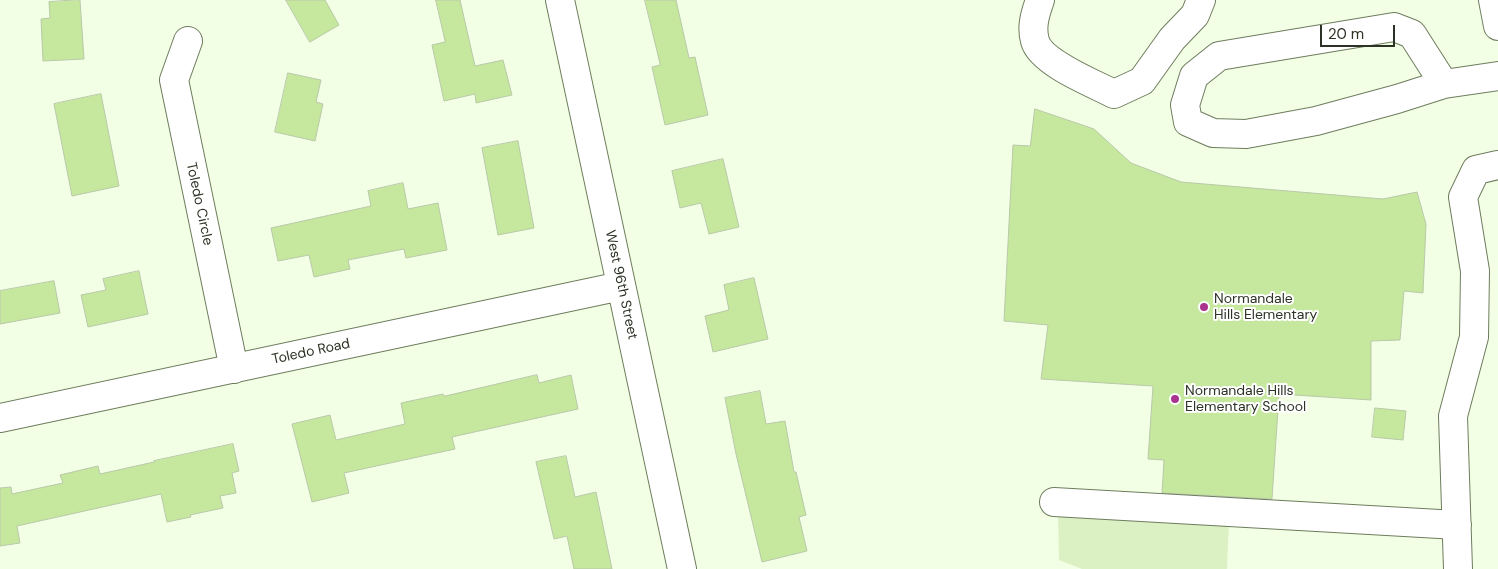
<!DOCTYPE html>
<html>
<head>
<meta charset="utf-8">
<style>
	body { margin:0 }
	#map { position:relative; width:1498px; height:569px; overflow:hidden; background:#f2ffe4; font-family:"DM Sans",sans-serif }
	canvas { display:block }
	.scale { position:absolute; left:1320px; top:25px; width:75px; height:22px; box-sizing:border-box; border:2px solid #2c3225; border-top:0; padding-left:6px; font-size:15px; line-height:18px; white-space:nowrap; color:#2c3225; -webkit-text-stroke:4px #fff; paint-order:stroke }
</style>
</head>
<body>
<div id="map">
<canvas width="1498" height="569"></canvas>
<div class="scale">20 m</div>
</div>
<script>
const g = document.querySelector('canvas').getContext('2d');
g.lineJoin = 'round';
function paint(path, color) {
  g.fillStyle = color;
  g.fill(path, 'evenodd');
}
function strokePath(path, color, width, dash) {
  g.strokeStyle = color;
  g.lineWidth = width;
  g.lineCap = dash ? 'butt' : 'round';
  g.setLineDash(dash || []);
  g.stroke(path);
}
function write(font, color, halo, rows, align = 'center') {
  g.font = font + ' "DM Sans",sans-serif';
  g.lineWidth = 4;
  g.setLineDash([]);
  g.textBaseline = 'middle';
  g.strokeStyle = halo;
  g.fillStyle = color;
  for (const [text, x, y, turn = 0] of rows) {
    g.save();
    g.translate(x, y);
    g.rotate((+turn || 0) * Math.PI / 180);
    g.textAlign = isNaN(turn) ? turn : align;
    if (halo) g.strokeText(text, 0, 0);
    g.fillText(text, 0, 0);
    g.restore();
  }
}
paint(new Path2D(`
	M 1058,514 L 1229,522 L 1227,569 L 1082,569 L 1059,560 Z`), '#dbf1c4');
const building = new Path2D(`
	M 80,0 L 84,59 L 43,61 L 41,19 L 50,18 L 49,2 Z
	M 286,0 L 325,0 L 339,25 L 310,42 Z
	M 436,0 L 460,0 L 475,66 L 503,60 L 512,95 L 476,103 L 475,94 L 444,101 L 432,45 L 445,42 Z
	M 645,0 L 676,0 L 689,58 L 695,57 L 708,115 L 665,125 L 652,67 L 660,65 Z
	M 288,73 L 321,80 L 316,102 L 323,104 L 315,141 L 275,132 Z
	M 101,94 L 119,186 L 72,196 L 54,104 Z
	M 1035,109 L 1094,129 L 1131,163 L 1181,182 L 1383,199 L 1417,192 L 1426,224 L 1423,293 L 1404,291 L 1400,340 L 1371,341 L 1371,400 L 1279,394 L 1272,499 L 1162,493 L 1164,460 L 1148,459 L 1153,386 L 1041,379 L 1048,325 L 1004,321 L 1013,145 L 1030,146 Z
	M 518,141 L 534,228 L 498,235 L 482,148 Z
	M 723,159 L 739,227 L 709,234 L 701,203 L 680,208 L 672,171 Z
	M 403,183 L 408,209 L 438,203 L 447,250 L 406,258 L 404,249 L 348,260 L 350,269 L 314,277 L 309,255 L 278,261 L 271,228 L 371,206 L 368,191 Z
	M 139,271 L 148,314 L 88,327 L 81,295 L 106,290 L 103,279 Z
	M 754,278 L 768,339 L 713,352 L 705,316 L 729,310 L 724,285 Z
	M 54,281 L 60,313 L 0,324 L 0,291 Z
	M 537,375 L 539,383 L 571,375 L 578,409 L 452,437 L 455,449 L 344,473 L 349,493 L 312,502 L 292,424 L 330,415 L 336,440 L 405,424 L 401,403 L 443,394 L 444,396 Z
	M 760,391 L 766,424 L 785,421 L 794,472 L 796,472 L 806,515 L 799,517 L 807,551 L 762,562 L 736,454 L 725,398 Z
	M 1375,408 L 1406,411 L 1403,440 L 1372,437 Z
	M 233,444 L 239,471 L 232,473 L 236,493 L 220,496 L 223,508 L 190,515 L 191,517 L 167,522 L 161,494 L 17,526 L 20,543 L 0,546 L 0,488 L 11,487 L 12,494 L 63,483 L 60,475 L 98,466 L 100,474 L 154,462 L 154,461 Z
	M 566,456 L 575,497 L 596,492 L 612,569 L 574,569 L 567,536 L 554,539 L 536,462 Z`);
paint(building, '#c5e79e');
strokePath(building, '#b9c9a9', 1);
const minor = new Path2D(`
	M 560,0 L 682,569
	M 1040,0 C 1035,14 1031,27 1035,41 C 1041,63 1095,84 1114,94 L 1142,81 L 1172,39 L 1195,15 L 1201,0
	M 1493,0 L 1498,26
	M 188,41 L 174,80 L 234,369
	M 1444,84 L 1412,34 L 1394,27 L 1219,56 L 1194,76 L 1185,105 L 1188,122 L 1213,133 L 1246,134 L 1316,121 L 1397,99 L 1444,84 L 1498,76
	M 0,418 L 621,286
	M 1054,502 L 1457,525
	M 1458,569 L 1453,416 L 1474,337 L 1475,271 L 1463,197 L 1476,170 L 1498,165`);
strokePath(minor, '#6e7c5e', 30);
strokePath(minor, '#fff', 28);
for (const [x, y, r, color] of [
	[1204,307,5,"#a9348d"],
	[1175,399,5,"#a9348d"]
]) {
  const dot = new Path2D();
  dot.arc(x, y, r, 0, 2 * Math.PI);
  g.fillStyle = color;
  g.fill(dot);
  strokePath(dot, '#fff', 2);
}
write('14px', '#2c3225', '#fff', [
	["Toledo Circle",199,204,78],
	["West 96th Street",621,285,78],
	["Toledo Road",311,352,-12]
]);
write('14px', '#2c3225', '#fff', [
	["Normandale",1214,299],
	["Hills Elementary",1214,315],
	["Normandale Hills",1185,391],
	["Elementary School",1185,407]
], 'left');
</script>
</body>
</html>
